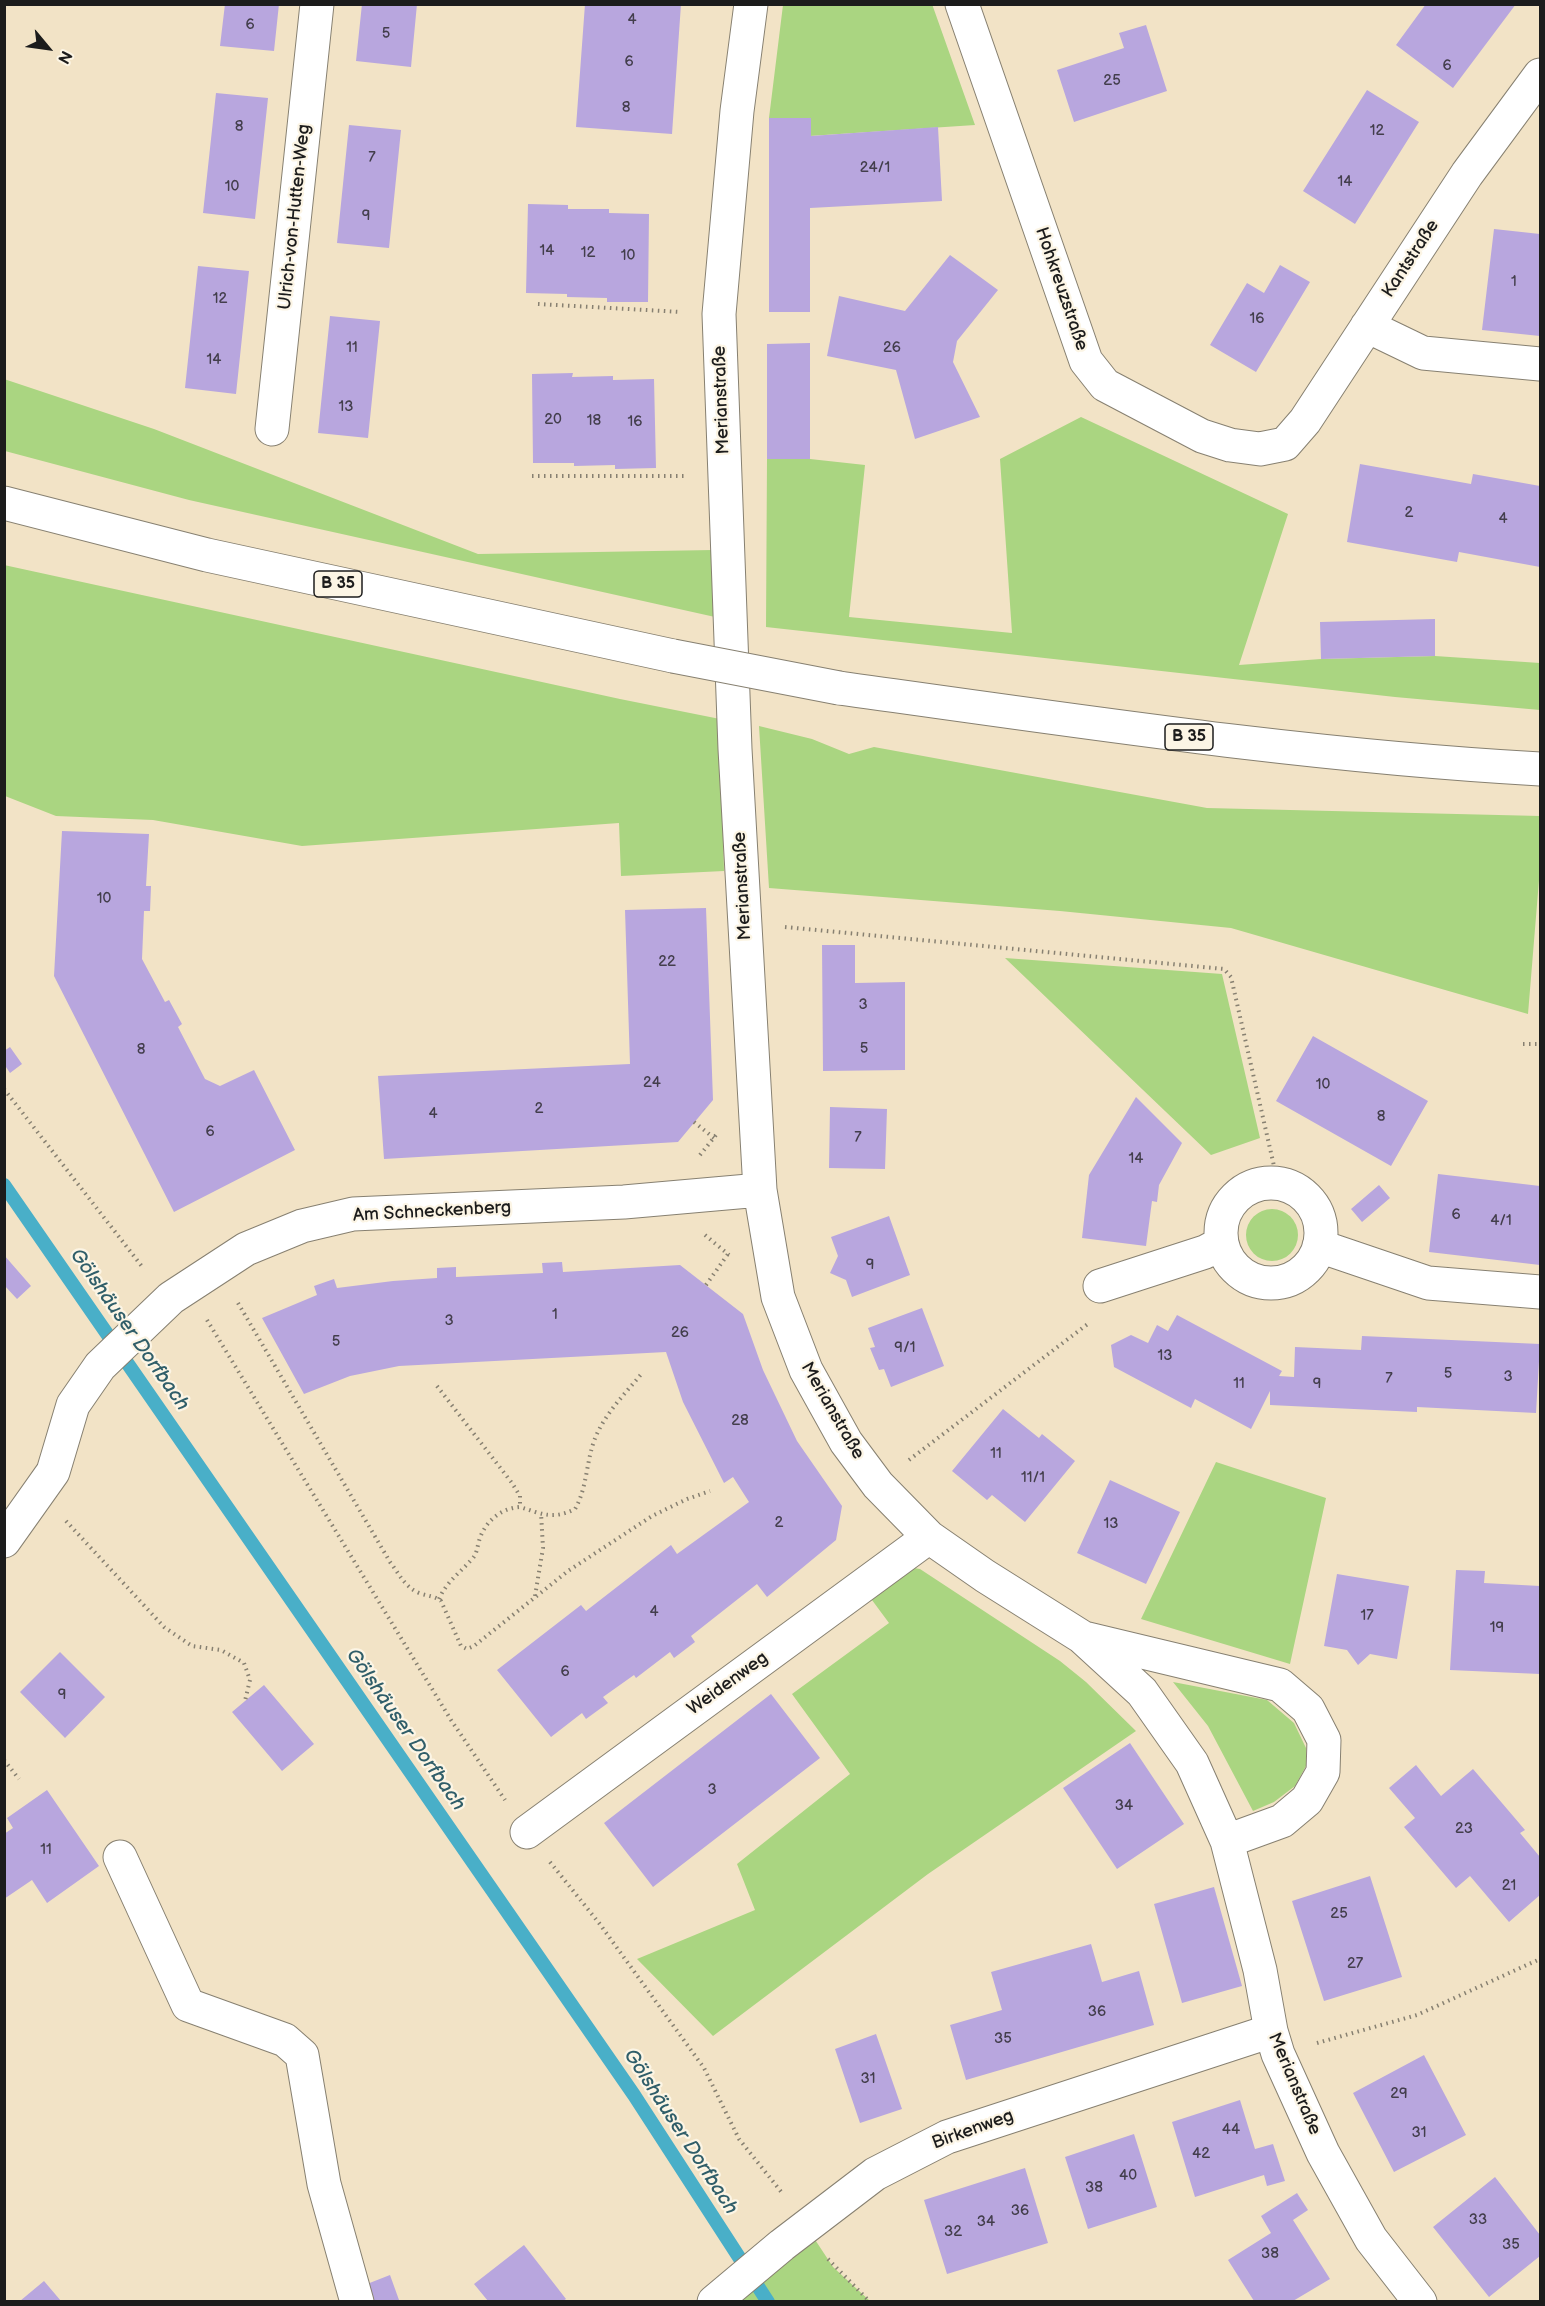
<!DOCTYPE html>
<html>
<head>
<meta charset="utf-8">
<style>
	body { margin:0 }
	#map { position:relative; width:1545px; height:2306px; overflow:hidden; background:#f2e3c6; font-family:"Balsamiq Sans",sans-serif }
	canvas { display:block }
	.frame { position:absolute; inset:0; border:6px solid #1c1c1c; pointer-events:none }
	.north { position:absolute; left:18px; top:18px; width:60px; height:60px; -webkit-text-stroke:4px #fcf5e5; paint-order:stroke; rotate:119deg; font-size:16px; font-weight:700; line-height:24px; text-align:center; color:#1c1c1c }
	.north::after { content:''; display:block; margin:auto; width:21px; height:27px; background:#1c1c1c; clip-path:polygon(50% 0,100% 100%,50% 72%,0 100%) }
</style>
</head>
<body>
<div id="map">
<canvas width="1545" height="2306"></canvas>
<div class="frame"></div>
<div class="north">N</div>
</div>
<script>
const g = document.querySelector('canvas').getContext('2d');
g.lineJoin = 'round';
function paint(path, color) {
  g.fillStyle = color;
  g.fill(path, 'evenodd');
}
function strokePath(path, color, width, dash) {
  g.strokeStyle = color;
  g.lineWidth = width;
  g.lineCap = dash ? 'butt' : 'round';
  g.setLineDash(dash || []);
  g.stroke(path);
}
function write(font, color, halo, rows, align = 'center') {
  g.font = font + ' "Balsamiq Sans",sans-serif';
  g.lineWidth = 4.5;
  g.setLineDash([]);
  g.textBaseline = 'middle';
  g.strokeStyle = halo;
  g.fillStyle = color;
  for (const [text, x, y, turn = 0] of rows) {
    g.save();
    g.translate(x, y);
    g.rotate((+turn || 0) * Math.PI / 180);
    g.textAlign = isNaN(turn) ? turn : align;
    if (halo) g.strokeText(text, 0, 0);
    g.fillText(text, 0, 0);
    g.restore();
  }
}
paint(new Path2D(`
	M 932,4 L 975,125 L 809,136 L 810,118 L 769,118 L 783,5 Z
	M 4,379 L 154,429 L 478,554 L 713,550 L 715,617 L 189,500 L 5,451 Z
	M 1081,417 L 1288,514 L 1239,665 L 1321,659 L 1435,656 L 1540,663 L 1540,710 L 1395,697 L 766,627 L 767,459 L 810,459 L 865,465 L 849,617 L 1012,633 L 1000,459 Z
	M 4,565 L 620,699 L 720,719 L 724,871 L 621,876 L 619,823 L 302,846 L 153,820 L 56,816 L 5,796 Z
	M 759,726 L 812,739 L 849,754 L 874,747 L 1207,808 L 1540,816 L 1540,868 L 1528,1014 L 1231,928 L 1060,911 L 769,888 Z
	M 1005,958 L 1222,974 L 1260,1138 L 1211,1155 Z
	M1246 1235a26 26 0 1 1 52 0a26 26 0 1 1-52 0Z
	M 1216,1462 L 1326,1498 L 1290,1664 L 1141,1619 Z
	M 908,1567 L 920,1569 L 1060,1661 L 1086,1682 L 1136,1731 L 928,1874 L 713,2036 L 637,1959 L 755,1910 L 737,1864 L 850,1774 L 792,1694 L 889,1623 L 869,1596 Z
	M 1173,1682 L 1267,1700 L 1294,1723 L 1306,1748 L 1306,1766 L 1295,1786 L 1274,1802 L 1253,1811 L 1208,1726 Z
	M 806,2226 L 833,2267 L 870,2301 L 715,2302 Z`), '#aad581');
strokePath(new Path2D(`
	M 4,1185 L 634,2095 L 768,2302`), '#49afc8', 14);
paint(new Path2D(`
	M 225,4 L 279,4 L 274,51 L 220,46 Z
	M 362,4 L 417,4 L 411,67 L 356,61 Z
	M 585,4 L 681,4 L 672,134 L 576,127 Z
	M 1426,4 L 1516,4 L 1453,88 L 1396,45 Z
	M 1146,25 L 1167,91 L 1074,122 L 1057,70 L 1124,48 L 1119,33 Z
	M 1367,90 L 1419,122 L 1355,224 L 1303,191 Z
	M 216,93 L 268,98 L 255,219 L 203,213 Z
	M 769,118 L 811,118 L 811,136 L 938,127 L 942,201 L 810,208 L 810,312 L 769,312 Z
	M 349,125 L 401,130 L 389,248 L 337,243 Z
	M 528,204 L 568,205 L 568,209 L 609,209 L 609,213 L 649,214 L 648,302 L 607,302 L 607,298 L 567,297 L 567,294 L 526,293 Z
	M 1494,229 L 1540,234 L 1540,336 L 1482,330 Z
	M 950,255 L 998,290 L 957,341 L 953,362 L 980,417 L 915,439 L 896,370 L 827,356 L 839,296 L 905,311 Z
	M 1280,265 L 1310,282 L 1256,372 L 1210,345 L 1247,283 L 1264,293 Z
	M 198,266 L 249,271 L 236,394 L 185,388 Z
	M 330,316 L 380,321 L 368,438 L 318,433 Z
	M 810,343 L 810,459 L 767,459 L 767,344 Z
	M 573,373 L 572,377 L 613,376 L 613,380 L 654,379 L 656,468 L 615,469 L 615,465 L 574,466 L 574,463 L 533,463 L 532,374 Z
	M 1360,464 L 1471,484 L 1473,474 L 1540,486 L 1540,567 L 1459,552 L 1457,562 L 1347,542 Z
	M 1435,619 L 1435,656 L 1321,659 L 1320,622 Z
	M 62,831 L 149,834 L 146,886 L 151,886 L 150,911 L 144,911 L 142,959 L 165,1002 L 169,1000 L 182,1024 L 178,1027 L 205,1079 L 220,1086 L 254,1070 L 295,1150 L 174,1212 L 54,976 Z
	M 706,908 L 713,1100 L 678,1142 L 384,1159 L 378,1076 L 630,1064 L 625,910 Z
	M 822,945 L 855,945 L 855,983 L 905,982 L 905,1070 L 823,1071 Z
	M 1313,1036 L 1428,1101 L 1391,1166 L 1276,1101 Z
	M 10,1047 L 22,1064 L 10,1073 L 4,1064 L 4,1051 Z
	M 1136,1097 L 1182,1143 L 1159,1185 L 1157,1202 L 1152,1201 L 1146,1246 L 1082,1238 L 1089,1175 Z
	M 830,1107 L 887,1109 L 885,1169 L 829,1168 Z
	M 1438,1174 L 1540,1186 L 1540,1265 L 1429,1252 Z
	M 1379,1185 L 1390,1198 L 1362,1222 L 1351,1209 Z
	M 889,1216 L 910,1275 L 852,1297 L 846,1280 L 830,1273 L 838,1256 L 831,1237 Z
	M 4,1255 L 31,1286 L 17,1299 L 4,1285 Z
	M 562,1262 L 563,1272 L 680,1265 L 743,1314 L 763,1370 L 797,1441 L 842,1506 L 836,1540 L 767,1597 L 757,1584 L 691,1636 L 695,1642 L 674,1658 L 670,1652 L 636,1678 L 634,1675 L 603,1697 L 608,1703 L 586,1719 L 582,1713 L 551,1737 L 497,1670 L 581,1605 L 586,1611 L 671,1545 L 677,1554 L 749,1502 L 733,1477 L 724,1483 L 683,1402 L 666,1352 L 399,1366 L 350,1376 L 304,1394 L 262,1318 L 317,1295 L 314,1286 L 334,1279 L 337,1288 L 393,1281 L 437,1278 L 437,1268 L 456,1267 L 456,1277 L 543,1273 L 542,1263 Z
	M 922,1308 L 944,1366 L 891,1387 L 884,1369 L 879,1370 L 870,1348 L 875,1347 L 868,1328 Z
	M 1177,1315 L 1282,1371 L 1279,1376 L 1294,1377 L 1295,1347 L 1361,1350 L 1362,1336 L 1540,1344 L 1536,1413 L 1417,1407 L 1417,1412 L 1270,1405 L 1270,1391 L 1251,1429 L 1195,1399 L 1191,1408 L 1114,1367 L 1111,1345 L 1131,1335 L 1148,1343 L 1157,1325 L 1168,1331 Z
	M 1003,1409 L 1039,1438 L 1042,1434 L 1075,1461 L 1025,1522 L 992,1495 L 987,1500 L 952,1471 Z
	M 1110,1480 L 1180,1512 L 1146,1584 L 1077,1553 Z
	M 1456,1570 L 1485,1571 L 1484,1583 L 1540,1586 L 1540,1674 L 1450,1670 Z
	M 1337,1574 L 1409,1586 L 1397,1659 L 1370,1654 L 1358,1665 L 1347,1650 L 1324,1646 Z
	M 60,1652 L 105,1697 L 65,1738 L 20,1692 Z
	M 264,1685 L 314,1744 L 282,1771 L 232,1712 Z
	M 771,1694 L 820,1758 L 653,1887 L 604,1823 Z
	M 1130,1743 L 1184,1824 L 1117,1869 L 1063,1788 Z
	M 1416,1765 L 1441,1796 L 1473,1769 L 1525,1830 L 1520,1833 L 1540,1857 L 1540,1895 L 1509,1922 L 1470,1876 L 1456,1888 L 1404,1827 L 1415,1818 L 1389,1788 Z
	M 47,1790 L 99,1866 L 47,1903 L 32,1880 L 4,1899 L 4,1834 L 13,1828 L 7,1818 Z
	M 1370,1876 L 1402,1977 L 1324,2001 L 1292,1901 Z
	M 1214,1887 L 1242,1986 L 1182,2003 L 1154,1904 Z
	M 1091,1944 L 1102,1982 L 1139,1971 L 1154,2025 L 966,2080 L 950,2025 L 1002,2010 L 991,1972 Z
	M 876,2034 L 902,2109 L 860,2123 L 835,2049 Z
	M 1424,2055 L 1466,2135 L 1394,2172 L 1353,2093 Z
	M 1240,2100 L 1255,2149 L 1273,2144 L 1285,2181 L 1267,2186 L 1264,2175 L 1195,2197 L 1172,2122 Z
	M 1134,2134 L 1157,2207 L 1088,2229 L 1065,2157 Z
	M 1025,2168 L 1048,2243 L 947,2274 L 924,2200 Z
	M 1495,2177 L 1540,2235 L 1540,2256 L 1489,2297 L 1433,2227 Z
	M 1297,2193 L 1308,2210 L 1293,2220 L 1330,2279 L 1293,2301 L 1254,2301 L 1228,2260 L 1271,2233 L 1261,2216 Z
	M 524,2245 L 566,2299 L 563,2301 L 488,2301 L 474,2284 Z
	M 390,2275 L 399,2300 L 374,2301 L 367,2284 Z
	M 44,2281 L 61,2301 L 20,2301 Z`), '#b8a6de');
const minor = new Path2D(`
	M 751,4 L 737,111 L 719,314 L 735,749 L 760,1190 L 778,1297 L 806,1370 L 846,1442 L 878,1485 L 929,1537 L 985,1576 L 1082,1637 L 1142,1692 L 1192,1763 L 1227,1841 L 1260,1970 L 1271,2031 L 1278,2054 L 1323,2153 L 1371,2239 L 1420,2302
	M 962,4 L 1086,361 L 1105,385 L 1202,436 L 1230,445 L 1260,449 L 1285,444 L 1305,421 L 1467,174 L 1540,75
	M 1367,326 L 1423,353 L 1540,364
	M 272,429 L 317,4
	M1221 1233a50 50 0 1 1 100 0a50 50 0 1 1-100 0Z
	M 1319,1246 L 1428,1283 L 1540,1292
	M 1100,1286 L 1205,1252 L 1222,1243
	M 4,1541 L 53,1472 L 73,1405 L 100,1366 L 171,1298 L 246,1249 L 302,1226 L 353,1214 L 624,1202 L 760,1190
	M 1084,1638 L 1280,1685 L 1308,1709 L 1324,1740 L 1323,1772 L 1307,1800 L 1282,1821 L 1227,1841
	M 527,1832 L 929,1537
	M 120,1857 L 188,2005 L 285,2040 L 302,2055 L 324,2184 L 357,2302
	M 714,2302 L 782,2245 L 875,2174 L 947,2137 L 1271,2031`);
const major = new Path2D(`
	M 4,503 L 207,555 L 673,656
	M 839,688 C 1072,720 1305,756 1540,769`);
strokePath(minor, '#878071', 35);
strokePath(major, '#878071', 35);
strokePath(new Path2D(`
	M 538,304 L 681,312
	M 532,476 L 684,476
	M 785,927 L 1224,969 L 1231,977 L 1274,1166 L 1271,1182
	M 1523,1044 L 1540,1044
	M 4,1089 L 144,1269
	M 694,1122 L 714,1138
	M 700,1155 L 716,1135
	M 705,1235 L 729,1255
	M 706,1285 L 728,1254
	M 238,1303 L 390,1562 C 399,1574 405,1587 419,1593 C 427,1596 435,1596 441,1601 L 461,1646 L 467,1649 L 474,1646 L 568,1571 L 652,1516 L 687,1499 L 710,1491
	M 207,1320 L 451,1720 L 505,1800
	M 437,1386 L 512,1483 L 520,1496 L 520,1507
	M 909,1460 L 1089,1323
	M 66,1521 L 164,1627 L 192,1646 L 221,1650 L 244,1663 L 250,1680 L 245,1701
	M 535,1596 L 543,1548 L 541,1513
	M 439,1599 C 447,1581 460,1573 472,1559 C 477,1554 477,1548 479,1541 C 484,1523 500,1508 520,1507 C 542,1514 553,1520 575,1509 C 587,1488 586,1464 594,1441 C 604,1414 625,1394 643,1372
	M 4,1760 L 19,1779
	M 550,1862 L 599,1923 L 704,2068 L 739,2139 L 783,2194
	M 1317,2043 L 1417,2015 L 1540,1959
	M 828,2259 L 870,2302`), '#878071', 4, [1.5, 4.5]);
strokePath(minor, '#fff', 33);
strokePath(major, '#fff', 33);
const majorBridge = new Path2D(`
	M 673,656 L 839,688`);
strokePath(majorBridge, '#878071', 35, []);
strokePath(majorBridge, '#fff', 33);
write('15px', '#433e4c', null, [
	["4",632,20],
	["6",250,25],
	["5",386,34],
	["6",629,62],
	["6",1447,66],
	["25",1112,81],
	["8",626,108],
	["8",239,127],
	["12",1377,131],
	["7",372,158],
	["24/1",875,168],
	["14",1345,182],
	["10",232,187],
	["9",366,216],
	["14",547,251],
	["12",588,253],
	["10",628,256],
	["1",1514,282],
	["12",220,299],
	["16",1257,319],
	["11",352,348],
	["26",892,348],
	["14",214,360],
	["13",346,407],
	["20",553,420],
	["18",594,421],
	["16",635,422],
	["2",1409,513],
	["4",1503,519],
	["10",104,899],
	["22",667,962],
	["3",863,1005],
	["5",864,1049],
	["8",141,1050],
	["24",652,1083],
	["10",1323,1085],
	["2",539,1109],
	["4",433,1114],
	["8",1381,1117],
	["6",210,1132],
	["7",858,1138],
	["14",1136,1159],
	["6",1456,1215],
	["4/1",1501,1221],
	["9",870,1265],
	["1",555,1315],
	["3",449,1321],
	["26",680,1333],
	["5",336,1342],
	["9/1",905,1348],
	["13",1165,1356],
	["5",1448,1374],
	["3",1508,1377],
	["7",1389,1379],
	["11",1239,1384],
	["9",1317,1384],
	["28",740,1421],
	["11",996,1454],
	["11/1",1033,1478],
	["2",779,1523],
	["13",1111,1524],
	["4",654,1612],
	["17",1367,1616],
	["19",1497,1628],
	["6",565,1672],
	["9",62,1695],
	["3",712,1790],
	["34",1124,1806],
	["23",1464,1829],
	["11",46,1850],
	["21",1509,1886],
	["25",1339,1914],
	["27",1355,1964],
	["36",1097,2012],
	["35",1003,2039],
	["31",868,2079],
	["29",1399,2094],
	["44",1231,2130],
	["31",1419,2133],
	["42",1201,2154],
	["40",1128,2176],
	["38",1094,2188],
	["36",1020,2211],
	["33",1478,2220],
	["34",986,2222],
	["32",953,2232],
	["35",1511,2245],
	["38",1270,2254]
]);
for (const [x, y, w] of [
	[338,584,48],
	[1189,737,48]
]) {
  const box = new Path2D();
  box.roundRect(x - w / 2, y - 13, w, 26, 4.5);
  g.fillStyle = '#fcf5e5';
  g.fill(box);
  strokePath(box, '#1c1c1c', 1.5);
}
write('bold 16px', '#1c1c1c', null, [
	["B 35",338,584],
	["B 35",1189,737]
]);
write('18px', '#1c1c1c', '#fcf5e5', [
	["Ulrich-von-Hutten-Weg",295,217,-84],
	["Kantstraße",1411,259,-57],
	["Hohkreuzstraße",1061,289,71],
	["Merianstraße",722,400,-92],
	["Merianstraße",743,886,-93],
	["Am Schneckenberg",432,1212,-3],
	["Merianstraße",832,1411,60],
	["Weidenweg",728,1684,-36],
	["Merianstraße",1294,2084,67],
	["Birkenweg",973,2130,-20]
]);
write('italic 20px', '#305e69', '#fcf5e5', [
	["Gölshäuser Dorfbach",129,1330,55],
	["Gölshäuser Dorfbach",405,1730,55],
	["Gölshäuser Dorfbach",680,2132,57]
]);
</script>
</body>
</html>
